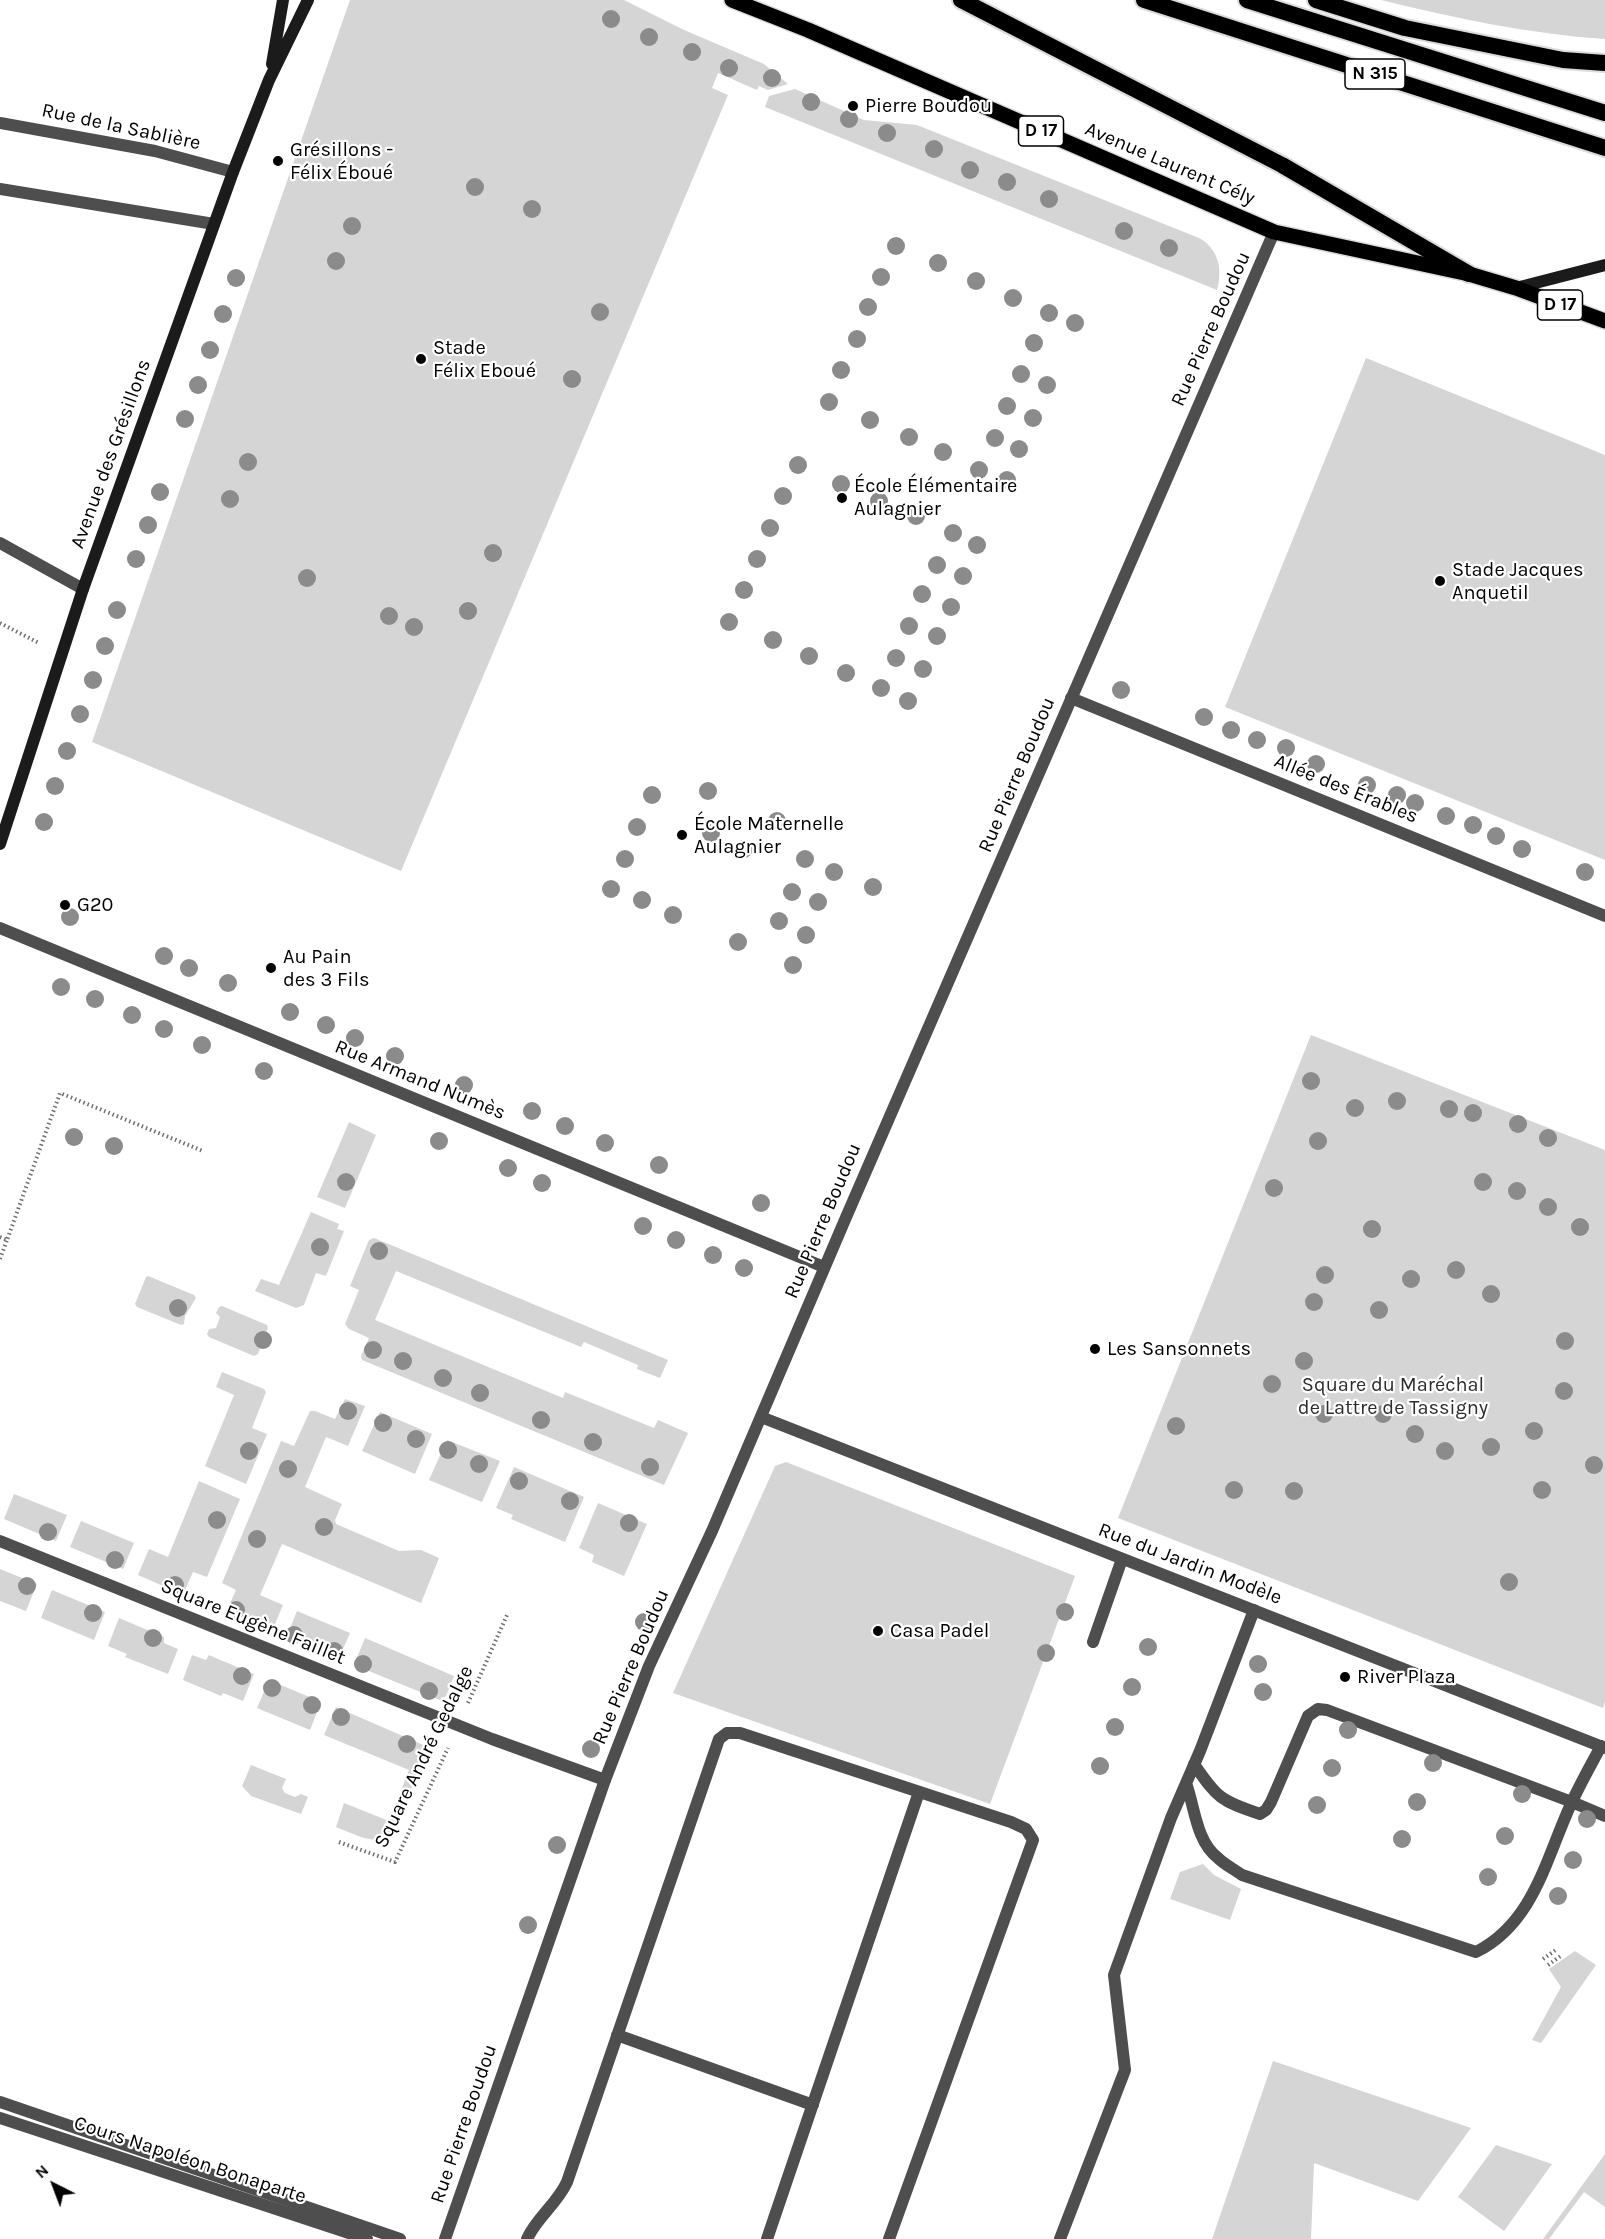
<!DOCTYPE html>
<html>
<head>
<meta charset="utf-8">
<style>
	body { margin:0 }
	#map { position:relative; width:1605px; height:2239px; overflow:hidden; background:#fff; font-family:Karla,sans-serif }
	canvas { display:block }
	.north { position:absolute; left:24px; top:2155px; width:60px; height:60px; -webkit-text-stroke:4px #fff; paint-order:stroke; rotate:318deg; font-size:16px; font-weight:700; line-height:24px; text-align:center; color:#000 }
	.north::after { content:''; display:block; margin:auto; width:21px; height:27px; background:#000; clip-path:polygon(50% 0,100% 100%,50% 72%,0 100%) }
</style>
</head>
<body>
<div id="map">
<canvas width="1605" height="2239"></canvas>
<div class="north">N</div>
</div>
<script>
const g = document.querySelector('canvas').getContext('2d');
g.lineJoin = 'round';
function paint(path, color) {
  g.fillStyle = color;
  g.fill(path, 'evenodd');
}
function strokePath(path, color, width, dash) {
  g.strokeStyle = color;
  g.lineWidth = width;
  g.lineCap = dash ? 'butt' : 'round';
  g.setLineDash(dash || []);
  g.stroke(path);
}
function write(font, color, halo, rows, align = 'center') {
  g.font = font + ' Karla,sans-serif';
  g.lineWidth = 4.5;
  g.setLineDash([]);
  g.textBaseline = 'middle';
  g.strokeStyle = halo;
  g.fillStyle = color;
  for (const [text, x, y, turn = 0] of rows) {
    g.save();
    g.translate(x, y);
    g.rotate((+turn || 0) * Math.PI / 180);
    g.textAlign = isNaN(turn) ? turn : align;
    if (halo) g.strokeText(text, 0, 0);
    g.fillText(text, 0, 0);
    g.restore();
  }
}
paint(new Path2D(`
	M 350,0 L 624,0 L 684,30 L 764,64 L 788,84 L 768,90 L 759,86 L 757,90 L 718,73 L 712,88 L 728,95 L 401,871 L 92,742 Z
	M 1381,0 L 1605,0 L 1605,39 C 1529,34 1455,18 1381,0 Z
	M 795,89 L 864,120 L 917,125 L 1199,238 C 1218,248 1223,269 1217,290 L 765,107 L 769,96 Z
	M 1366,358 L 1605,455 L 1605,860 L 1225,707 Z
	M 1311,1035 L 1605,1150 L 1605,1702 L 1603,1708 L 1118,1518 Z
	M 349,1122 L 376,1135 L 345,1208 L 317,1197 Z
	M 311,1212 L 339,1224 L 337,1229 L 344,1231 L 326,1276 L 316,1273 L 304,1305 L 296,1308 L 255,1291 L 261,1279 L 279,1285 Z
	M 374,1238 L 668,1360 L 660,1378 L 637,1369 L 638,1365 L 584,1342 L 581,1347 L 396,1271 L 375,1320 L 563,1398 L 565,1392 L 654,1428 L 658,1420 L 688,1433 L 664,1485 L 362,1360 L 361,1356 L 369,1338 L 349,1329 L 345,1324 L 359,1290 L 350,1286 L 369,1240 Z
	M 148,1276 L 194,1295 L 196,1298 L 185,1316 L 184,1324 L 181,1325 L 137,1307 L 135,1304 L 146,1277 Z
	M 222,1306 L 267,1325 L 268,1328 L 258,1354 L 254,1356 L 209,1337 L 207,1334 L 209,1329 L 216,1328 L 220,1317 L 216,1313 L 219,1307 Z
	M 222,1372 L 264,1389 L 266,1392 L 252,1428 L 267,1434 L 246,1484 L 205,1466 L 234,1395 L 216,1387 Z
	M 345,1399 L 365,1406 L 348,1446 L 326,1437 L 305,1487 L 342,1504 L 335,1520 L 336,1524 L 399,1551 L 421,1550 L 439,1558 L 421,1603 L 282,1544 L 260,1595 L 283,1605 L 272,1631 L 229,1612 L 228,1608 L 236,1590 L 222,1583 L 281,1441 L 294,1446 L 310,1411 L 315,1411 L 335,1419 Z
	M 380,1412 L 432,1434 L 415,1474 L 362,1451 Z
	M 447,1440 L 500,1461 L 482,1502 L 429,1480 Z
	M 786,1462 L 1075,1576 L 990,1804 L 673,1693 L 775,1466 Z
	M 514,1467 L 584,1497 L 565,1542 L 511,1519 L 513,1515 L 496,1508 Z
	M 199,1481 L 240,1499 L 207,1577 L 193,1572 L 185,1590 L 179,1593 L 138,1575 L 149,1549 L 168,1557 Z
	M 14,1494 L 67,1515 L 56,1541 L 4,1519 Z
	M 598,1503 L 647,1524 L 624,1576 L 592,1562 L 594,1555 L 579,1548 Z
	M 81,1521 L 134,1543 L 123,1569 L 70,1547 Z
	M 0,1569 L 37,1584 L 26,1611 L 0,1601 Z
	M 52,1590 L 105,1612 L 94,1640 L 41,1618 Z
	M 297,1611 L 350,1633 L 339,1658 L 287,1636 Z
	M 119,1618 L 164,1637 L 164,1643 L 178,1649 L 168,1674 L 125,1657 L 127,1654 L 108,1646 Z
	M 365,1638 L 454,1676 L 446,1696 L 440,1700 L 354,1665 Z
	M 192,1655 L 206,1660 L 209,1655 L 211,1656 L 254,1674 L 243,1701 L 223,1693 L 221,1696 L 183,1680 Z
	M 269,1680 L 321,1702 L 310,1730 L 257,1708 Z
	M 336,1707 L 428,1747 L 393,1833 C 376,1848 355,1834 336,1827 L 344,1803 L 389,1821 L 409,1770 L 324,1735 Z
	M 251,1765 L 286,1779 L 282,1788 L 285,1793 L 295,1797 L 301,1794 L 308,1797 L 301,1814 L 251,1796 L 242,1786 Z
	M 1203,1864 L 1214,1875 L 1241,1889 L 1230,1920 L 1170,1899 L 1180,1872 Z
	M 1575,1951 L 1596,1965 L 1541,2043 L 1532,2040 L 1561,1987 L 1549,1969 Z
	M 1273,2061 L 1471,2128 L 1418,2201 L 1314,2163 L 1311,2239 L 1212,2239 Z
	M 1496,2145 L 1552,2164 L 1504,2231 L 1458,2197 Z
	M 1605,2154 L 1605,2207 L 1584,2192 L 1549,2239 L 1543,2239 Z`), '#d5d5d5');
const primary = new Path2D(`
	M 732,0 L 808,30 L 1274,232 L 1469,274 L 1516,288 L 1605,321`);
const trunk = new Path2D(`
	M 961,0 L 1282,165 L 1469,274
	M 1144,0 L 1605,148
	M 1247,0 L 1605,113
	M 1316,0 L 1405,28 L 1563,60 L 1605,63`);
strokePath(primary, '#dbdbdb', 18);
strokePath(trunk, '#dbdbdb', 20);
strokePath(new Path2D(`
	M 0,623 L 39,643
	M 0,1237 L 7,1240 L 60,1093 L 203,1151
	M 0,1259 L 7,1240
	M 468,1703 L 507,1615
	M 339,1842 L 395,1862 L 448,1748
	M 1543,1959 L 1557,1949
	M 1548,1965 L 1562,1955`), '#707070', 4, [1.5, 3]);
strokePath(new Path2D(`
	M 0,543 L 83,589
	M 0,1541 L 492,1739 L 605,1780
	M 1093,1642 L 1122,1559
	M 1194,1764 C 1217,1798 1221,1801 1260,1814 L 1266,1810 L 1271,1802 L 1308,1716 L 1318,1709 L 1327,1710 L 1572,1802 L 1605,1816
	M 1186,1783 C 1195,1808 1196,1841 1218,1858 C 1225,1865 1234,1869 1242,1875 L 1476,1952 C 1534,1923 1546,1858 1571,1804 C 1580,1784 1591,1765 1601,1746
	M 617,2035 L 813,2105
	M 0,2102 L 400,2239
	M 527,2239 C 537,2217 557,2204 567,2182 L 719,1739 L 727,1733 L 740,1733 L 1011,1822 L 1026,1829 L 1033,1840 L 889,2239
	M 767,2239 L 919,1792
	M 1060,2239 L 1125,2070 L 1114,1975 L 1171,1818 L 1200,1751 L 1254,1610`), '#4e4e4e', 12);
strokePath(new Path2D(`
	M 0,2118 L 367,2239`), '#4e4e4e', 12);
strokePath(new Path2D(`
	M 0,123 L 155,151 L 233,172
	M 0,189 L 214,224
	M 1071,698 L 1605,916
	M 0,928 L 824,1267
	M 761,1417 L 1605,1748
	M 445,2239 L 605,1780 L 649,1666 L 712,1531 L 847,1215 L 1274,232`), '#4e4e4e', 12);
strokePath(new Path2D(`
	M 272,64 L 283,0
	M 1516,288 L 1605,265
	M 0,844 L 83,589 L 233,172 L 269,80 L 308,0`), '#1b1b1b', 12);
strokePath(primary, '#000', 15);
strokePath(trunk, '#000', 16);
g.fillStyle = '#8b8b8b';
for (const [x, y] of [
	[611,19],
	[649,37],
	[692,52],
	[729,68],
	[772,78],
	[811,102],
	[849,119],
	[887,133],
	[934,149],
	[970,170],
	[1007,182],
	[475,187],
	[1049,199],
	[532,209],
	[352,226],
	[1124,231],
	[896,246],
	[1169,248],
	[336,261],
	[938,263],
	[881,277],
	[236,278],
	[976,281],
	[1013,298],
	[868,307],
	[600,312],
	[1049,313],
	[223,314],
	[1075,323],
	[857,339],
	[1034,343],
	[210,350],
	[841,370],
	[1021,374],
	[572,379],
	[198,385],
	[1047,385],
	[829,402],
	[1007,406],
	[1033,418],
	[185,419],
	[870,420],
	[909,437],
	[995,438],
	[1019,449],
	[943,452],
	[248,462],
	[798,465],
	[979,470],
	[1007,480],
	[841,484],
	[160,492],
	[783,496],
	[230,499],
	[879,501],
	[916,516],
	[148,525],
	[770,528],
	[953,533],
	[977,545],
	[493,553],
	[136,559],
	[757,559],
	[937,565],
	[963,576],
	[307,578],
	[744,590],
	[922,594],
	[951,607],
	[117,610],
	[468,611],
	[389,616],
	[729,622],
	[909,626],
	[414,627],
	[937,636],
	[773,640],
	[105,646],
	[809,656],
	[896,658],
	[923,669],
	[846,673],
	[93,680],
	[881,688],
	[1121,690],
	[908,701],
	[80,714],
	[1204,717],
	[1231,730],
	[1257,740],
	[1286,748],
	[67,751],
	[1316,764],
	[1367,785],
	[55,786],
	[708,791],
	[652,795],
	[1397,795],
	[1415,803],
	[1446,816],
	[777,821],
	[44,822],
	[1473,825],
	[637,827],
	[711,833],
	[1496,836],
	[744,849],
	[1522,849],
	[625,859],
	[805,859],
	[834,872],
	[1585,872],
	[873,887],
	[611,889],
	[792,892],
	[642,900],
	[818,902],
	[673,915],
	[70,917],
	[779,921],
	[806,935],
	[738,942],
	[164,956],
	[793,965],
	[189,968],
	[228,983],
	[61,987],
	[95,999],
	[290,1012],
	[132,1015],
	[326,1025],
	[164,1029],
	[355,1038],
	[202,1045],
	[395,1056],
	[264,1071],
	[1311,1081],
	[464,1085],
	[1397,1101],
	[1355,1108],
	[1449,1109],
	[532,1111],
	[1473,1113],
	[1518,1124],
	[565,1126],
	[74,1137],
	[1548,1138],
	[439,1141],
	[1318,1141],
	[605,1143],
	[114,1146],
	[659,1165],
	[508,1168],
	[346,1182],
	[1483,1182],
	[542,1183],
	[1274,1188],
	[1517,1191],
	[761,1203],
	[1548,1207],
	[643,1226],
	[1580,1227],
	[1372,1229],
	[676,1240],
	[320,1247],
	[379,1251],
	[713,1255],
	[744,1268],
	[1456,1270],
	[1325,1275],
	[1411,1279],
	[1491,1294],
	[1314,1302],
	[178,1308],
	[1379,1310],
	[263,1340],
	[1565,1341],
	[373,1350],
	[403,1361],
	[1304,1361],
	[443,1378],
	[1272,1384],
	[1564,1391],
	[480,1393],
	[348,1411],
	[1324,1414],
	[1383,1414],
	[541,1420],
	[383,1423],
	[1176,1426],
	[1534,1431],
	[1415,1434],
	[416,1439],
	[593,1442],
	[1491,1447],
	[448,1450],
	[249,1451],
	[1445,1451],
	[479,1464],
	[1594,1465],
	[650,1467],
	[288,1469],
	[519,1481],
	[1234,1490],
	[1542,1490],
	[1294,1491],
	[570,1501],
	[217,1520],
	[629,1523],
	[324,1527],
	[48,1532],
	[257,1539],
	[115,1560],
	[1509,1582],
	[175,1585],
	[27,1586],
	[236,1610],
	[1065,1612],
	[93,1613],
	[644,1622],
	[294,1635],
	[153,1638],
	[1148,1647],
	[334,1651],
	[1046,1653],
	[363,1664],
	[1258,1664],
	[242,1676],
	[1132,1687],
	[272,1688],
	[429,1691],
	[1263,1692],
	[312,1705],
	[341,1717],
	[1115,1727],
	[1348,1730],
	[407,1744],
	[591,1749],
	[1433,1763],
	[1100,1766],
	[1332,1768],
	[1522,1794],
	[1417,1802],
	[1317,1805],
	[1587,1819],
	[1505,1836],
	[1402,1839],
	[557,1845],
	[1573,1860],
	[1488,1877],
	[1558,1896],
	[528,1925]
]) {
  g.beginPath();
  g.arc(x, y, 9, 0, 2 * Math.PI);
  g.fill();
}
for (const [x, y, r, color] of [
	[853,106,6,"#000"],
	[278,161,6,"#000"],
	[421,359,6,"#000"],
	[842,498,6,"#000"],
	[1440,581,6,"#000"],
	[682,835,6,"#000"],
	[65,905,6,"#000"],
	[271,968,6,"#000"],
	[1095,1349,6,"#000"],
	[878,1631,6,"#000"],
	[1345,1677,6,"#000"]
]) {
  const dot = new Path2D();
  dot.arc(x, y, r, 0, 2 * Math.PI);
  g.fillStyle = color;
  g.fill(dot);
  strokePath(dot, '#fff', 2);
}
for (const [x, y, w] of [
	[1375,74,60],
	[1041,131,45],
	[1560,305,45]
]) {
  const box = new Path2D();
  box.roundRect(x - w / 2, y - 15, w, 30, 4.5);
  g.fillStyle = '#fff';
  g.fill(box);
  strokePath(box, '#000', 1.5);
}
write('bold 18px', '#000', null, [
	["N 315",1375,74],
	["D 17",1041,131],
	["D 17",1560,305]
]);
write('20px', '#000', '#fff', [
	["Pierre Boudou",865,106],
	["Grésillons -",290,150],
	["Félix Éboué",290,173],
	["Stade",433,348],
	["Félix Eboué",433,371],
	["École Élémentaire",854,486],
	["Aulagnier",854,509],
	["Stade Jacques",1452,570],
	["Anquetil",1452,593],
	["École Maternelle",694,824],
	["Aulagnier",694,847],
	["G20",77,905],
	["Au Pain",283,957],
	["des 3 Fils",283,980],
	["Les Sansonnets",1107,1349],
	["Casa Padel",890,1631],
	["River Plaza",1357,1677]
], 'left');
write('20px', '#000', '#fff', [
	["Rue de la Sablière",121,127,12],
	["Avenue Laurent Cély",1170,164,23],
	["Rue Pierre Boudou",1211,329,-66],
	["Avenue des Grésillons",111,454,-70],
	["Rue Pierre Boudou",1017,775,-67],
	["Allée des Érables",1346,789,22],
	["Rue Armand Numès",420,1080,22],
	["Rue Pierre Boudou",823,1221,-67],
	["Rue du Jardin Modèle",1190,1564,21],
	["Square Eugène Faillet",253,1622,22],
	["Rue Pierre Boudou",631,1667,-67],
	["Square André Gedalge",424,1757,-64],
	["Rue Pierre Boudou",464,2124,-71],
	["Cours Napoléon Bonaparte",190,2160,18]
]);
write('20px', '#2c2c2c', '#fff', [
	["Square du Maréchal",1393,1385],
	["de Lattre de Tassigny",1393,1408]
]);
</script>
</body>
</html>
